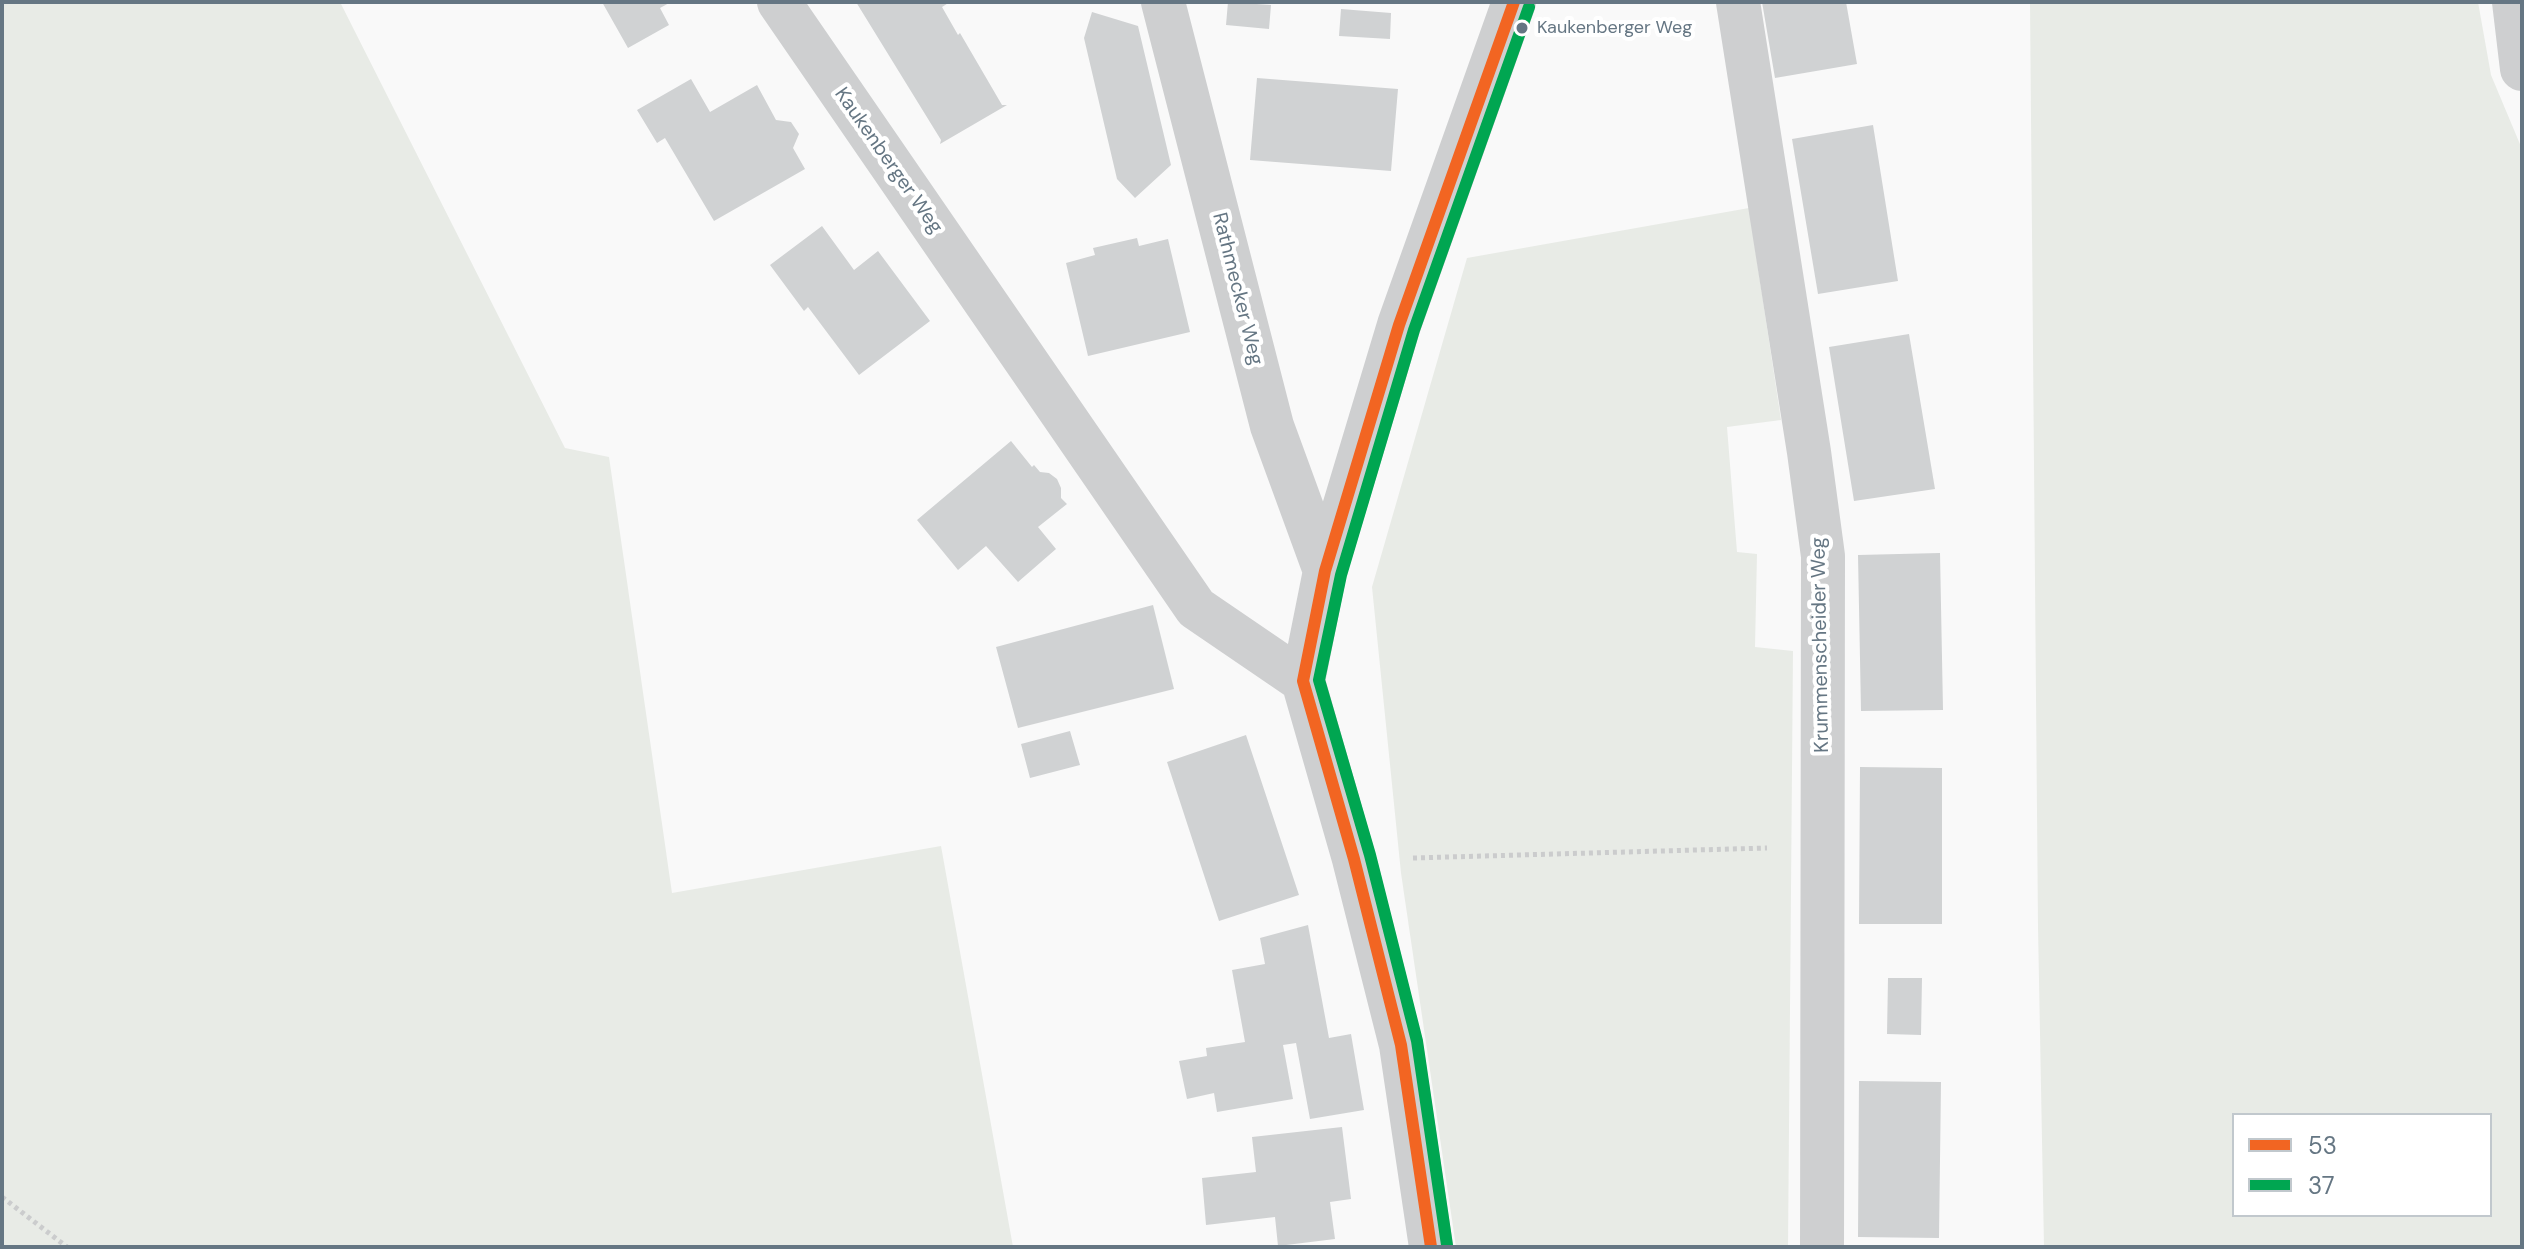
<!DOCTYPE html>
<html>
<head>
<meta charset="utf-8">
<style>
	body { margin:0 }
	#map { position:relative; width:2524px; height:1249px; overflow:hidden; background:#f9f9f9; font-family:"DM Sans",sans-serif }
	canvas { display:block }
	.frame { position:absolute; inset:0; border:4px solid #657683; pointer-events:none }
	.legend { position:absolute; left:2232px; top:1113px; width:260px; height:104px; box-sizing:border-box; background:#fff; border:2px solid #c1c8cd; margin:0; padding:10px 14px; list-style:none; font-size:24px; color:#657683 }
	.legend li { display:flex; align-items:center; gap:16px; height:40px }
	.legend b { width:40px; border:2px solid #c1c8cd }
</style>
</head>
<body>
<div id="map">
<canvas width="2524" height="1249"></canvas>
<div class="frame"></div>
<ul class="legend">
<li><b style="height:10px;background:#f26522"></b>53</li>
<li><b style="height:10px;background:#00a651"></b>37</li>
</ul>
</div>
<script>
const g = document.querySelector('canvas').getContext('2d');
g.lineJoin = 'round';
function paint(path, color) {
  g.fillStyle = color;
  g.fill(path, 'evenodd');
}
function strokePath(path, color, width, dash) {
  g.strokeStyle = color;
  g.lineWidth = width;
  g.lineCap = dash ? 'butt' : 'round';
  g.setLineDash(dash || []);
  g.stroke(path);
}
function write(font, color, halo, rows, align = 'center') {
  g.font = font + ' "DM Sans",sans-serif';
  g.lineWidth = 8;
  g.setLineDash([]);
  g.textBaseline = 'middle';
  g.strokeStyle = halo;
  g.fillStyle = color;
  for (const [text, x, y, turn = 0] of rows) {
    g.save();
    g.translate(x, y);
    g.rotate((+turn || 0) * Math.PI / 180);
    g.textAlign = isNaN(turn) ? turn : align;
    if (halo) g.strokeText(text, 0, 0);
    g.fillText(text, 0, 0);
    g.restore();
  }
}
paint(new Path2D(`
	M 2,2 L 340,2 L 565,448 L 609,457 L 672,893 L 941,846 L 1013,1247 L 2,1247 Z
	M 2030,2 L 2478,2 L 2491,75 L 2522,149 L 2522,1247 L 2044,1247 L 2038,927 ZM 2490,1115 L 2490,1215 L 2234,1215 L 2234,1115 Z
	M 1749,208 L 1781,420 L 1727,427 L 1737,552 L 1757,554 L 1755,647 L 1793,651 L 1788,1247 L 1456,1247 L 1401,873 L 1372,587 L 1467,258 Z`), '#e8ebe6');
paint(new Path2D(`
	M 602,2 L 671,2 L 660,8 L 669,25 L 628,48 Z
	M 856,2 L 950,2 L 942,7 L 958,35 L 960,33 L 1002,105 L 1007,105 L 940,144 L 941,140 Z
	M 1228,2 L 1271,5 L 1269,29 L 1226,25 Z
	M 1762,2 L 1846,2 L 1857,64 L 1775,78 Z
	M 1341,9 L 1391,13 L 1390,39 L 1339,36 Z
	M 1092,12 L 1138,26 L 1171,165 L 1135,198 L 1117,179 L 1084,38 Z
	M 1257,78 L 1398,89 L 1391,171 L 1250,160 Z
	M 691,79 L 710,112 L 757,85 L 776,120 L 791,122 L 799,134 L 793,148 L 805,169 L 714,221 L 665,138 L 657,143 L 637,110 Z
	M 1873,125 L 1898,281 L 1818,294 L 1792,139 Z
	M 822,226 L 854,270 L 878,251 L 930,321 L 859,375 L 808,307 L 804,311 L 770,265 Z
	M 1137,238 L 1139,246 L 1168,239 L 1190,332 L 1088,356 L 1066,263 L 1095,255 L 1093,248 Z
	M 1909,334 L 1935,489 L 1854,501 L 1829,347 Z
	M 1011,441 L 1032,467 L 1034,465 L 1040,472 L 1049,473 L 1057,479 L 1061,488 L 1061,498 L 1067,504 L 1038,527 L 1056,549 L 1018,582 L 986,546 L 958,570 L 917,520 Z
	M 1940,553 L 1943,710 L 1861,711 L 1858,555 Z
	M 1153,605 L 1174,689 L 1018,728 L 996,647 Z
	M 1070,731 L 1080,765 L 1030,778 L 1021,744 Z
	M 1246,735 L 1299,895 L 1219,921 L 1167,762 Z
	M 1860,767 L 1942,768 L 1942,924 L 1859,924 Z
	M 1308,925 L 1329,1038 L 1351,1034 L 1364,1110 L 1310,1119 L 1296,1043 L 1283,1045 L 1293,1099 L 1217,1112 L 1214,1093 L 1187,1099 L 1179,1061 L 1207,1056 L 1206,1048 L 1245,1042 L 1232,970 L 1265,964 L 1260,938 Z
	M 1888,978 L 1922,978 L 1921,1035 L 1887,1034 Z
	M 1859,1081 L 1941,1082 L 1939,1238 L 1858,1237 Z
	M 1342,1127 L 1351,1199 L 1330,1202 L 1335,1239 L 1278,1246 L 1275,1217 L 1206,1225 L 1202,1178 L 1256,1172 L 1252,1137 Z`), '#d0d2d3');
strokePath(new Path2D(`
	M 1413,858 L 1767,848
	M 2,1197 L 67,1247`), '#cbcccd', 5, [4, 4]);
strokePath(new Path2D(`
	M 779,2 L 1196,608 L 1303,681
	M 1163,2 L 1272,426 L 1325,571
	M 1738,2 L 1809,452 L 1823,556 L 1822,1247
	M 2514,2 L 2522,69
	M 1431,1247 L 1401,1045 L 1354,859 L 1303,681 L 1325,571 L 1399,325 L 1514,2`), '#cecfd0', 44);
strokePath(new Path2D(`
	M 1431,1247 L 1401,1045 L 1354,859 L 1303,681 L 1325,571 L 1399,325 L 1514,2`), '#f26522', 12);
strokePath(new Path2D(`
	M 1447,1245 L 1417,1041 L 1370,855 L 1319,680 L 1341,575 L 1414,330 L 1529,7`), '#00a651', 12);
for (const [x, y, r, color] of [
	[1522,28,7,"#657683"]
]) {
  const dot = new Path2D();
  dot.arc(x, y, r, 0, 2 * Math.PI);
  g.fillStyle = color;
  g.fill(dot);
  strokePath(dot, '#fff', 3);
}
write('18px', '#657683', '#fff', [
	["Kaukenberger Weg",1537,28]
], 'left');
write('20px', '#657683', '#fff', [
	["Kaukenberger Weg",888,161,55],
	["Rathmecker Weg",1237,289,76],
	["Krummenscheider Weg",1821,645,-91]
]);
</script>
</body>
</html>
